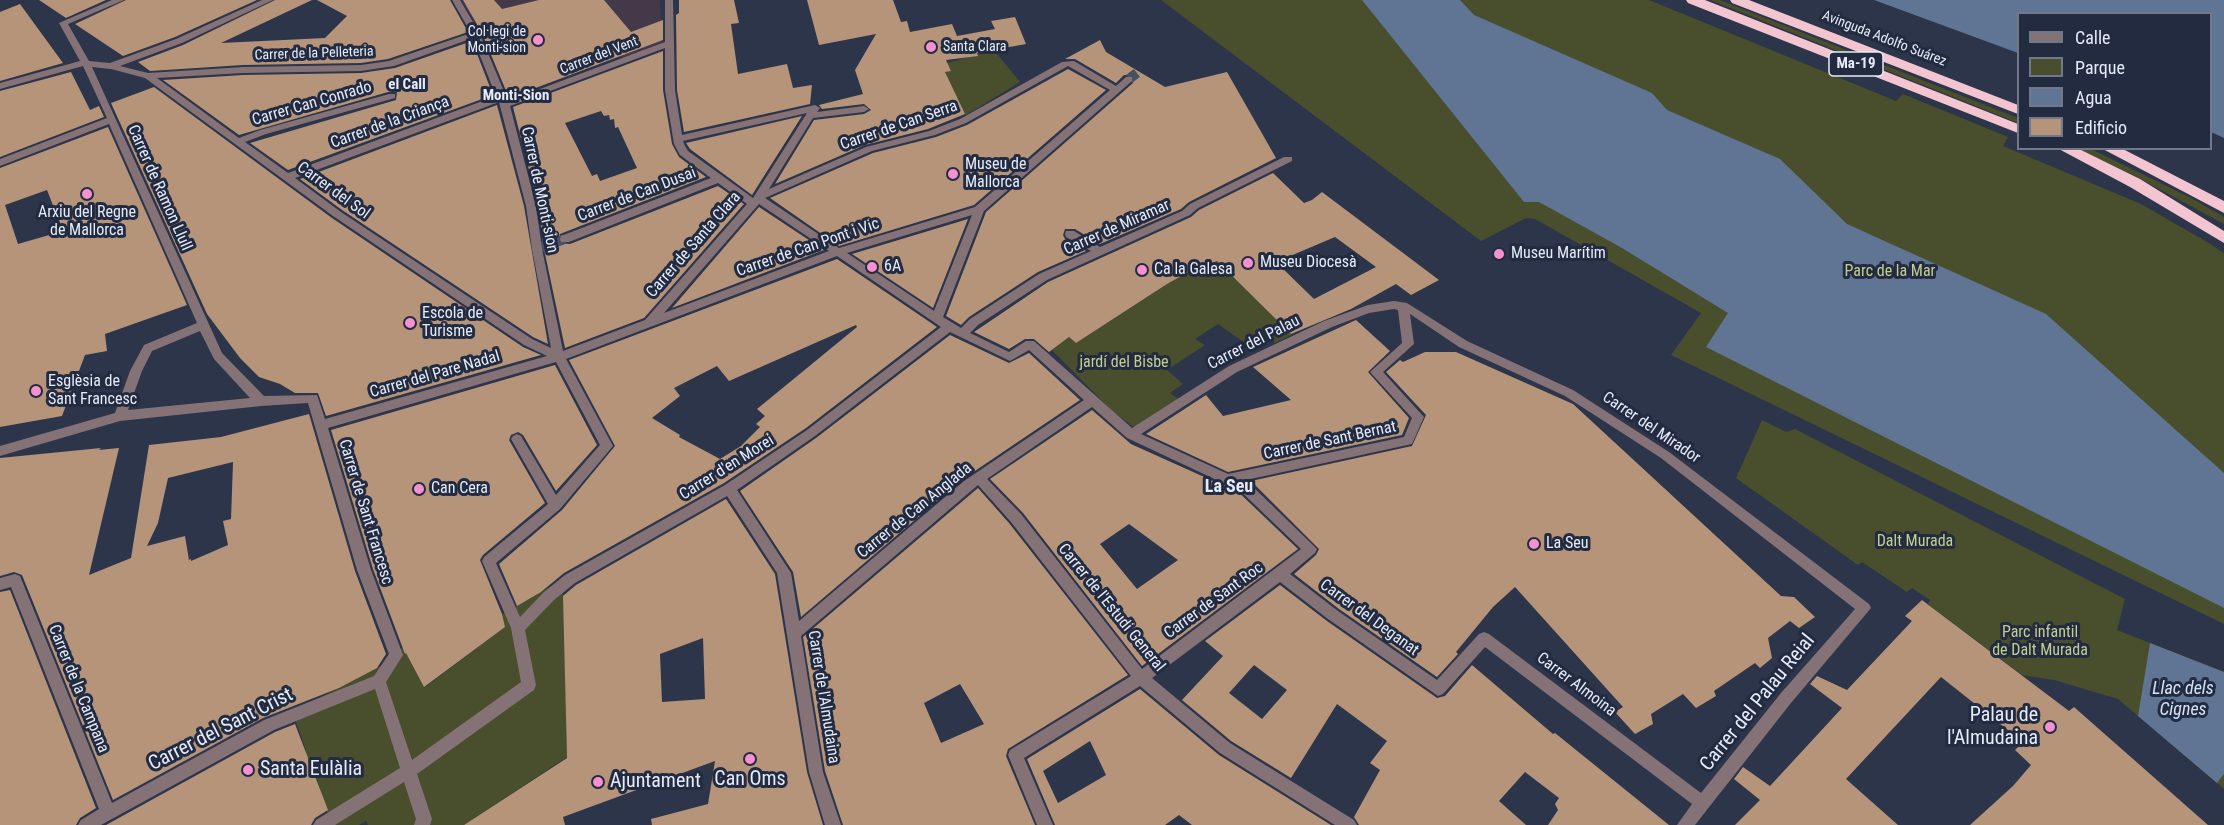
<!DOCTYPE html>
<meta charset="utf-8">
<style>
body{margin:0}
#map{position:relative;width:2224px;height:825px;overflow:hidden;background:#2c354a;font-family:"Roboto Condensed",sans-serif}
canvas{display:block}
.legend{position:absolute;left:2017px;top:12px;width:195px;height:138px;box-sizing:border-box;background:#222b40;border:2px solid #70788a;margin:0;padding:8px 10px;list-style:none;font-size:18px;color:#e5ebf9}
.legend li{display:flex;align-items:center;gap:12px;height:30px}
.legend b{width:30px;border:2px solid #70788a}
</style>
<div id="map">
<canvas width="2224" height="825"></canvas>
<ul class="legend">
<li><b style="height:8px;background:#857277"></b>Calle</li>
<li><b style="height:16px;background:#494f2c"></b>Parque</li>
<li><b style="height:16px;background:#5f7593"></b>Agua</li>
<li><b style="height:16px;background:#b5947a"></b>Edificio</li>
</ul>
</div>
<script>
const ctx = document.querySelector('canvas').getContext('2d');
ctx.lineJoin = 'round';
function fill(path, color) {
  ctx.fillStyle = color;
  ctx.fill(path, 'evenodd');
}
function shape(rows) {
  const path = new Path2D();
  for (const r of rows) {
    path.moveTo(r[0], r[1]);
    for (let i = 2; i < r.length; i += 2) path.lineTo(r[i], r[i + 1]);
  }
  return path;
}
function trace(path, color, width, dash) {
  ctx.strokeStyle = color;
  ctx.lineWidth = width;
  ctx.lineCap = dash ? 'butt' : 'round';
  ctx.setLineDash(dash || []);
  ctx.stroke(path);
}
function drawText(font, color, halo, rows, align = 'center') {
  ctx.font = font + ' "Roboto Condensed",sans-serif';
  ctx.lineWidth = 6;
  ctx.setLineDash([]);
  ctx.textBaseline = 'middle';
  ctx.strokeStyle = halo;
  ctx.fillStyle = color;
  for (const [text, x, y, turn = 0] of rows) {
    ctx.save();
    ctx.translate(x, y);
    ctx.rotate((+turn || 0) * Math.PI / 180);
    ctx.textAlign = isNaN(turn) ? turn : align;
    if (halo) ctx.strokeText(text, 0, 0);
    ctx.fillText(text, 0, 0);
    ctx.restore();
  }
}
fill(shape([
 [461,0,660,0,662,44,623,59,603,36,503,71]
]), '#433948');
fill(shape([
 [1161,0,1649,0,1896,101,1903,94,2008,137,2003,146,2141,204,2207,242,2224,253,2224,624,1671,355,1701,313,1535,219,1526,218,1481,241],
 [1710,0,1720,0,2018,118,2018,123],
 [994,50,1020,82,966,115,959,109,945,72,951,70,947,63],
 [2077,149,2091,149,2191,198,2224,217,2224,224,2133,175],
 [1217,261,1292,335,1275,343,1265,333,1245,343,1218,324,1195,339,1205,345,1167,370,1183,384,1170,393,1180,400,1142,426,1132,426,1111,410,1052,350,1069,337,1076,343,1167,284,1205,263,1208,265],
 [1762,420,1786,432,1795,429,2125,599,2117,630,2224,672,2224,789,2118,699,2054,680,2022,675,1928,604,1930,600,1912,588,1907,592,1862,562,1858,565,1736,478],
 [553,585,564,595,567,757,464,825,368,825,366,821,359,825,331,825,317,779,299,788,289,761,306,751,294,716,298,709,386,663,403,647,425,687,505,627,501,615]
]), '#494f2c');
fill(shape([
 [1362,0,1460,0,1474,15,1652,93,1667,110,1780,159,1847,224,2046,314,2224,473,2224,608,1706,347,1728,313,1622,248,1539,202,1524,202],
 [1874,0,2224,0,2224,138,2211,132,2210,14,2018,14,2018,53],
 [2150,643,2224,672,2224,774,2217,783,2138,716]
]), '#5f7593');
fill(shape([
 [39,0,106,0,66,18],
 [126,0,257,0,175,37,123,56,75,24],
 [275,0,312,0,221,43,325,38,347,16,317,0,450,0,468,32,388,59,361,63,243,65,150,71,138,62,183,45],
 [463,0,494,0,502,9,539,0,604,0,631,32,663,20,663,40,509,98,482,33],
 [679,0,734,0,739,23,731,24,738,74,787,64,793,88,812,85,810,104,684,132,677,90,676,15,679,13],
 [807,0,893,0,901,22,907,21,910,32,952,24,957,36,995,29,991,21,1015,17,1026,44,977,53,978,56,946,60,951,71,945,72,965,114,928,129,865,145,775,184,814,120,864,114,871,110,864,104,822,109,819,105,863,94,855,70,876,34,819,45],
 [20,4,63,63,0,81,0,12],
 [1100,40,1106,52,1165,87,1227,72,1276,158,1189,202,1181,209,1100,244,1075,229,1065,229,1063,235,1065,239,1086,251,1038,272,969,317,961,325,946,316,986,212,1133,83,1132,75,1124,75,1116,83,1075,59,1065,59],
 [472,41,493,95,288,170,250,143,396,100,397,92,388,92,239,135,163,80,243,75,361,73,395,68],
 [663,51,663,90,672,144,679,157,706,177,560,234,559,243,570,244,718,186,744,204,644,318,565,348,544,249,538,205,513,107],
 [601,111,604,116,609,115,610,120,614,119,615,128,618,127,637,168,600,181,597,174,592,176,565,123],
 [1068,69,1106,90,974,205,839,246,770,198,873,153,936,137,967,125],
 [71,72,90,110,99,106,104,117,0,157,0,91],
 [154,87,332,218,523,347,541,355,326,416,318,393,295,393,280,384,259,377,240,358,207,314,111,103],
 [497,105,524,206,548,344,533,337,342,210,300,179],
 [802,116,752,195,690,149,686,143],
 [108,127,187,305,105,334,107,351,85,355,62,416,0,427,0,168],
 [47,190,63,231,18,244,5,205],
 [1273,173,1304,203,1312,200,1322,192,1439,280,1411,295,1396,284,1351,309,1291,334,1217,261,1208,265,1205,263,1167,284,1076,343,1069,337,1049,352,1034,339,1025,339,1009,349,974,332,1048,282,1191,217,1199,210],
 [1335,237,1376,267,1314,299,1276,262],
 [759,207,824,250,672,308],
 [968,219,933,308,852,254],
 [837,259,937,327,806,428,724,483,564,573,541,592,517,606,499,564,562,510,615,446,569,360],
 [856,325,857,327,757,409,765,416,756,424,760,427,741,446,720,459,679,437,680,435,652,418,680,396,674,388,717,366,729,381],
 [1356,320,1390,351,1368,372,1409,418,1402,435,1228,472,1146,434,1206,395,1223,416,1291,400,1253,367],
 [950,335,1009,363,1029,353,1080,400,963,479,801,617,793,572,740,491,816,438],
 [1425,352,1456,352,1573,404,1781,596,1794,597,1815,617,1799,628,1790,621,1768,638,1772,658,1760,668,1755,663,1714,691,1716,696,1696,708,1683,694,1651,714,1653,724,1635,734,1615,712,1623,707,1515,587,1493,607,1456,652,1458,654,1437,677,1339,609,1294,574,1316,555,1319,549,1251,481,1412,446,1426,415,1386,372,1400,360,1403,362],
 [555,365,597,445,556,491,523,435,518,432,511,435,509,440,545,503,483,555,480,560,502,614,505,627,424,687,406,653,405,654,373,569,331,430],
 [1092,410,1131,444,1222,485,1231,485,1298,549,1142,666,1023,513,990,479],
 [1129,524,1178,560,1137,589,1100,544],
 [309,414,355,571,386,654,377,668,339,688,263,718,113,800,22,575,14,572,0,576,0,458,101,448,99,450,119,448,89,575,131,558,149,445,221,437],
 [233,462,231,519,223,521,228,545,191,561,191,559,189,560,185,536,147,546,158,523,168,478],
 [978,488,1009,523,1128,675,1008,749,1006,756,1035,825,843,825,825,771,803,637],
 [960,684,984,724,941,743,924,703],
 [726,499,775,574,807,772,823,825,652,825,651,819,708,804,715,761,563,817,565,825,464,825,567,758,563,596,576,585],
 [703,638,705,699,662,702,660,654],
 [1280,585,1327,621,1437,698,1445,696,1472,665,1553,734,1555,733,1669,825,1548,825,1558,810,1555,804,1559,798,1525,772,1499,801,1526,825,1359,825,1354,817,1380,770,1370,763,1387,741,1337,704,1291,778,1231,741,1182,700,1223,656,1205,641],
 [1254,665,1287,690,1262,719,1229,693],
 [10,590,96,808,80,818,76,825,0,825,0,592],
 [1922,600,2069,711,2074,707,2208,825,1970,825,2013,786,2031,765,2015,750,2023,742,1941,677,1846,779,1898,825,1735,825,1760,800,1734,779,1743,767,1770,786,1842,708,1810,684,1817,676,1847,690,1912,621,1905,616],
 [1140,689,1219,755,1331,825,1192,825,1179,815,1165,825,1055,825,1027,759],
 [1090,741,1106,775,1058,803,1043,771],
 [295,724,328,810,315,818,311,825,106,825,275,732]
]), '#b5947a');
trace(shape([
 [1129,79,1138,72],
 [541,247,565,239]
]), '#485064', 10, [10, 5]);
fill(shape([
 [112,0,124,0,68,24,89,61,110,63,176,39,262,0,273,0,182,43,120,66,148,73,243,67,361,65,389,61,471,33,452,0,460,0,480,34,508,101,665,42,665,0,673,0,675,90,682,135,815,105,820,108,817,112,864,106,869,109,864,112,813,118,769,189,866,147,929,131,960,119,1062,62,1074,61,1116,86,1126,77,1132,77,1132,81,984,211,943,317,961,328,970,319,1039,274,1091,251,1066,237,1065,234,1066,231,1074,231,1100,247,1182,211,1190,204,1284,157,1292,157,1292,161,1198,208,1190,215,1047,280,978,325,970,333,1009,352,1026,341,1034,341,1132,428,1229,366,1324,321,1368,305,1394,301,1407,303,1467,341,1573,390,1669,452,1869,604,1871,608,1791,703,1695,825,1677,825,1692,804,1485,647,1443,694,1438,696,1328,619,1280,582,1152,678,1230,743,1354,820,1357,825,1335,825,1220,753,1140,686,1024,758,1053,825,1037,825,1008,755,1010,750,1131,676,1011,522,978,485,801,636,823,772,841,825,825,825,809,772,777,573,727,496,575,583,554,600,525,630,536,685,534,690,417,774,432,819,430,825,414,825,416,819,404,782,335,825,313,825,316,820,400,768,375,689,274,730,101,825,78,825,81,820,99,809,11,587,0,590,0,578,15,574,20,576,112,803,264,720,374,676,389,654,357,570,308,403,261,406,120,421,0,456,0,446,115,413,130,371,144,345,197,323,109,124,0,166,0,159,107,118,83,66,0,89,0,83,80,61,59,23,112,0],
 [473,38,496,96,288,173,245,142,266,134,395,98,395,94,389,94,260,130,239,138,157,78,243,73,361,71,394,66,473,38],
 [665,48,665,90,674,144,680,155,711,178,561,236,560,239,561,242,569,242,718,183,747,204,645,320,563,351,542,249,536,206,510,106,665,48],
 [1068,66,1110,90,975,207,839,248,765,198,872,151,935,135,966,123,1068,66],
 [92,67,111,69,145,78,333,216,524,345,547,356,325,419,317,395,264,396,222,353,92,67],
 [499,102,526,206,532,249,551,348,532,339,341,212,295,178,499,102],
 [807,113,753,198,688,151,684,144,683,141,807,113],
 [759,204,829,251,664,313,759,204],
 [972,215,934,311,847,253,972,215],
 [837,256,941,327,807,430,725,485,565,575,544,592,520,617,496,563,560,509,613,446,566,359,837,256],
 [1394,309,1398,310,1402,343,1370,372,1412,418,1404,437,1228,474,1141,434,1237,372,1332,327,1369,313,1394,309],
 [1410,314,1459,347,1565,396,1661,458,1855,609,1781,693,1701,793,1489,634,1484,632,1479,634,1437,680,1338,611,1290,574,1315,553,1317,549,1246,480,1412,444,1424,417,1383,372,1414,344,1410,314],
 [200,331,214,359,250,398,128,410,142,371,152,351,200,331],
 [950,332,1010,361,1029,350,1084,400,964,481,799,621,791,573,737,490,815,436,950,332],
 [556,362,600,445,556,495,521,436,517,434,513,436,511,439,548,504,484,557,482,561,511,628,521,682,412,760,386,682,403,655,371,570,328,428,556,362],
 [1092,407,1127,438,1223,483,1232,483,1301,549,1142,669,1021,514,987,479,1092,407]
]), '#857277');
fill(shape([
 [1686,0,1705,0,2018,124,2018,133,1688,3,1686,0],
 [1730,0,1749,0,2018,105,2018,114,1732,3,1730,0],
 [2057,148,2077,148,2140,179,2224,231,2224,243,2130,187,2057,148],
 [2101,148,2121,148,2224,201,2224,213,2101,148]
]), '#f3c5d1');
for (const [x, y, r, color] of [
 [538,40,6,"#f690cf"],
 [931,47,6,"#f690cf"],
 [953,174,6,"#f690cf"],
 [87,194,6,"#f690cf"],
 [1499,254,6,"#f690cf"],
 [1248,263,6,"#f690cf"],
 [872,267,6,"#f690cf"],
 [1142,270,6,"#f690cf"],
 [410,323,6,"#f690cf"],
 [36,391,6,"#f690cf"],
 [419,489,6,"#f690cf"],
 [1534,544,6,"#f690cf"],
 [2050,727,6,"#f690cf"],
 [750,759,6,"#f690cf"],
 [248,770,6,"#f690cf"],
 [598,782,6,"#f690cf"]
]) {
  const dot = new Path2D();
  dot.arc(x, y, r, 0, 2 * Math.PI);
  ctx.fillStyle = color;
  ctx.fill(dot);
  trace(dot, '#222b40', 2);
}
drawText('14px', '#e5ebf9', '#222b40', [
 ["Col·legi de",526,32],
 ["Monti-sion",526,48],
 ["Santa Clara",943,47,"left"]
], 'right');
drawText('14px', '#e5ebf9', '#222b40', [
 ["Avinguda Adolfo Suárez",1884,39,21],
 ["Carrer de la Pelleteria",314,54,-2],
 ["Carrer del Vent",599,56,-21]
]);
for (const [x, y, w] of [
 [1856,64,54]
]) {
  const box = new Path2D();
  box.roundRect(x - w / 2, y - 12, w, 24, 4.5);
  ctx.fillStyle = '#222b40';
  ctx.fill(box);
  trace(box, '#e5ebf9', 1.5);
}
drawText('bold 15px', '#e5ebf9', null, [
 ["Ma-19",1856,64]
]);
drawText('bold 15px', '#e5ebf9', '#222b40', [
 ["el Call",407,85],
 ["Monti-Sion",516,96]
]);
drawText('16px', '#e5ebf9', '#222b40', [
 ["Carrer Can Conrado",312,104,-16],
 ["Carrer de la Criança",390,123,-20],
 ["Carrer de Can Serra",899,126,-19],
 ["Carrer de Ramon Llull",159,188,66],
 ["Carrer de Monti-sion",539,190,78],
 ["Carrer del Sol",333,191,36],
 ["Carrer de Can Dusai",637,195,-21],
 ["Carrer de Miramar",1117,228,-24],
 ["Carrer de Santa Clara",694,245,-49],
 ["Carrer de Can Pont i Vic",808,248,-19],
 ["Carrer del Palau",1254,343,-27],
 ["Carrer del Pare Nadal",435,375,-16],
 ["Carrer del Mirador",1651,428,34],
 ["Carrer de Sant Bernat",1330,441,-12],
 ["Carrer d'en Morei",727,468,-32],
 ["Carrer de Can Anglada",915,511,-39],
 ["Carrer de Sant Francesc",365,512,73],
 ["Carrer de Sant Roc",1214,601,-36],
 ["Carrer de l'Estudi General",1111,608,51],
 ["Carrer del Deganat",1369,618,36],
 ["Carrer Almoina",1576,685,37],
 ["Carrer de la Campana",78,689,68],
 ["Carrer de l'Almudaina",823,697,81]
]);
drawText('16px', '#e5ebf9', '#222b40', [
 ["Museu de",965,165],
 ["Mallorca",965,183],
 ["Arxiu del Regne",87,213,"center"],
 ["de Mallorca",87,231,"center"],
 ["Museu Marítim",1511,254],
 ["Museu Diocesà",1260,263],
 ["6A",884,267],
 ["Ca la Galesa",1154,270],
 ["Escola de",422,314],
 ["Turisme",422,332],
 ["Esglèsia de",48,382],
 ["Sant Francesc",48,400],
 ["Can Cera",431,489],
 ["La Seu",1546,544]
], 'left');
drawText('16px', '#c3cf8f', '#222b40', [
 ["Parc de la Mar",1890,272],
 ["jardí del Bisbe",1124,363],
 ["Dalt Murada",1915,542],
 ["Parc infantil",2040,633],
 ["de Dalt Murada",2040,651]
]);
drawText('bold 18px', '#e5ebf9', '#222b40', [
 ["La Seu",1229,487]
]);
drawText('italic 18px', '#d4e3f9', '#222b40', [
 ["Llac dels",2183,689],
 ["Cignes",2183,710]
]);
drawText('20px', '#e5ebf9', '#222b40', [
 ["Carrer del Palau Reial",1758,703,-51],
 ["Carrer del Sant Crist",221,730,-27]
]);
drawText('20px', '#e5ebf9', '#222b40', [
 ["Palau de",2038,716,"right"],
 ["l'Almudaina",2038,739,"right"],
 ["Santa Eulàlia",260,770],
 ["Can Oms",750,780,"center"],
 ["Ajuntament",610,782]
], 'left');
</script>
